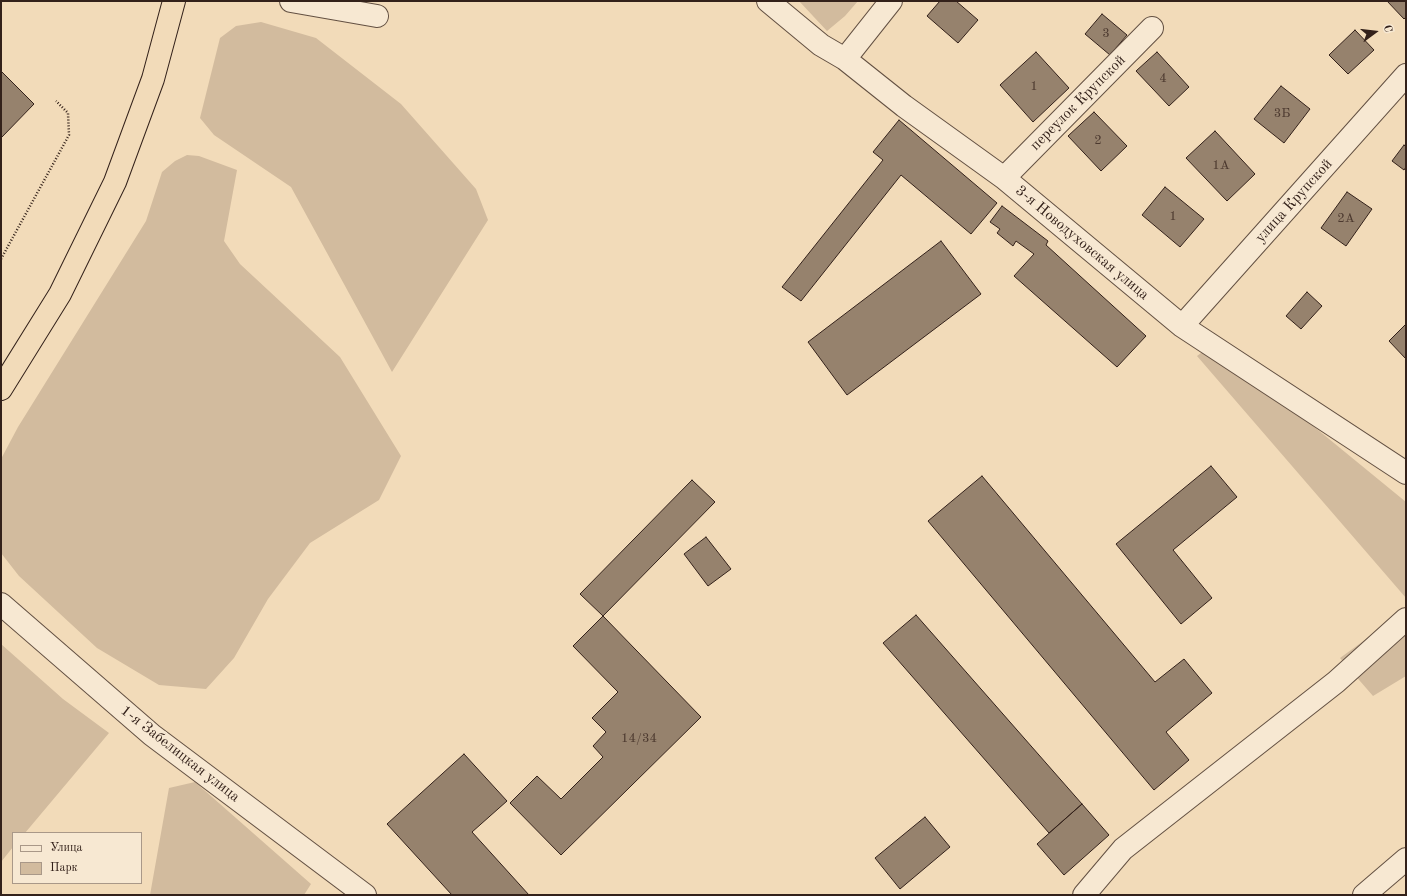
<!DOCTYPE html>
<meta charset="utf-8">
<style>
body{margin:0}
#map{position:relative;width:1407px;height:896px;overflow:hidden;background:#f2dbb9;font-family:"Old Standard TT",serif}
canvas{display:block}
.frame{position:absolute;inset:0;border:2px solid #33211a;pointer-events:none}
.legend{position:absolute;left:12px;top:832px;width:130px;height:52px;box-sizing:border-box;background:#f7e8d2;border:1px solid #a99888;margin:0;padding:5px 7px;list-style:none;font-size:12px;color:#33211a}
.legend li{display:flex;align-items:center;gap:8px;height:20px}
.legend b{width:20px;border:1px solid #a99888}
.north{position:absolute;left:1355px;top:12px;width:40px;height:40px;-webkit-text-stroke:3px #f7e8d2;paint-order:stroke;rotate:75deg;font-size:11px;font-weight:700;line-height:16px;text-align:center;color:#33211a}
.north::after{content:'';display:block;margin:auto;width:14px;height:18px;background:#33211a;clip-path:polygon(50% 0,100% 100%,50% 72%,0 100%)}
</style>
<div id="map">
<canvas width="1407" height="896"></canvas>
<div class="frame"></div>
<ul class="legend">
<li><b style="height:5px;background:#f7e8d2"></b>Улица</li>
<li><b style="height:11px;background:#d2bb9e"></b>Парк</li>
</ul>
<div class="north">С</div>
</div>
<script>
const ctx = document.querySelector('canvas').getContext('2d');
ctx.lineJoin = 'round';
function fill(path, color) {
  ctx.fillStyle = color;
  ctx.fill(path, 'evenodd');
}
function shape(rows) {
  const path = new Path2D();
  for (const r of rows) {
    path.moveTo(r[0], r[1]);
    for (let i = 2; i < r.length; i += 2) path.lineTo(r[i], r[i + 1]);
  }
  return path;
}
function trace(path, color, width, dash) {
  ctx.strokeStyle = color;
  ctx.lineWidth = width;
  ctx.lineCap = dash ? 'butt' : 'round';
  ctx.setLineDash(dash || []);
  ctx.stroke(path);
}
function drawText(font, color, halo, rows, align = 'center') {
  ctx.font = font + ' "Old Standard TT",serif';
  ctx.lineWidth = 4;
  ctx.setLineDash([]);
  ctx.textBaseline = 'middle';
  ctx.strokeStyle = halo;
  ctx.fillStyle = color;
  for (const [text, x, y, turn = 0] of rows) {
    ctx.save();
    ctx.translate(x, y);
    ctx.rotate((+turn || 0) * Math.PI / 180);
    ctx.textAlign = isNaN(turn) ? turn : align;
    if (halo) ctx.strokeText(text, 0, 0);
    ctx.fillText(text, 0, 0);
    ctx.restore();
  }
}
fill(shape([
 [799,1,858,1,845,16,827,31],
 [261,22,316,38,401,104,476,189,488,220,392,372,291,187,214,135,200,118,220,38,236,26],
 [187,155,199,156,237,170,224,241,240,264,340,357,401,456,379,500,310,543,268,599,234,658,206,689,159,685,97,648,19,576,1,553,1,459,18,427,146,221,162,172,175,161],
 [1213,344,1406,502,1406,598,1197,356],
 [1406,610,1406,676,1373,696,1340,658],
 [1,644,63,699,109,733,25,833,13,833,13,847,1,862],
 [195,782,311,884,304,895,150,895,169,788]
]), '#d2bb9e');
const building = shape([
 [940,1,956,1,978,20,958,43,927,16,940,1],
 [1387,1,1406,1,1406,17,1404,19,1387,1],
 [1102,14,1127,35,1110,55,1085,34,1102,14],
 [1355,30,1374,50,1348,74,1329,55,1355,30],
 [1036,52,1069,88,1033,122,1000,85,1036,52],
 [1157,52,1189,87,1169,106,1136,71,1157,52],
 [1,71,34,104,1,138,1,71],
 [1281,86,1310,109,1284,143,1254,119,1281,86],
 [1094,112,1127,146,1101,171,1068,136,1094,112],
 [899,120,997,203,971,234,901,175,801,301,782,287,883,160,873,152,899,120],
 [1215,131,1255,174,1227,201,1186,158,1215,131],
 [1404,145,1406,147,1406,167,1404,170,1392,161,1404,145],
 [1165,187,1204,219,1180,247,1142,215,1165,187],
 [1347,192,1372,209,1346,246,1321,228,1347,192],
 [1002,206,1048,241,1046,245,1146,336,1117,367,1014,276,1034,254,1016,241,1013,246,997,233,1000,229,990,222,1002,206],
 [941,241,981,294,847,395,808,342,941,241],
 [1307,292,1322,306,1301,329,1286,316,1307,292],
 [1406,324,1406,359,1389,341,1406,324],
 [1211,466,1237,497,1173,550,1212,598,1181,624,1116,544,1211,466],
 [982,476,1155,682,1184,659,1212,693,1166,732,1189,760,1154,790,928,521,982,476],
 [692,480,715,502,603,616,580,594,692,480],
 [706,537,731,569,708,586,684,554,706,537],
 [916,615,1082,804,1049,833,883,643,916,615],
 [603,616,701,717,561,855,510,803,537,776,561,799,603,757,593,746,606,732,592,718,618,692,573,646,603,616],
 [464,754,507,801,472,832,529,895,452,895,387,824,464,754],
 [1082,804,1109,835,1064,875,1037,844,1082,804],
 [925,817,950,847,900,889,875,858,925,817]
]);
fill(building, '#96826d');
trace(building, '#33211a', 1);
const minor = shape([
 [291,1,377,16],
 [768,1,821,45,845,59,904,106,1004,178,1182,326,1406,473],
 [845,59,891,1],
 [1004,178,1152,28],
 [1182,326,1406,75],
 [1,604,152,735,365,895],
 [1084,895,1123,849,1336,682,1406,619],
 [1364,895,1406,859]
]);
const highway = shape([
 [1,389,60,294,115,182,153,79,174,1]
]);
trace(minor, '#635042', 24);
trace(highway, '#33211a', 24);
trace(shape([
 [1,259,69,135,68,113,56,101]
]), '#33211a', 2.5, [1, 2]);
trace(minor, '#f7e8d2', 22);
trace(highway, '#f2dbb9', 22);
drawText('13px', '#4c392f', null, [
 ["3",1106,34],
 ["4",1163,79],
 ["1",1034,87],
 ["3Б",1282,114],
 ["2",1098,141],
 ["1А",1221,166],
 ["1",1173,217],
 ["2А",1346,219],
 ["14/34",639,739]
]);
drawText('15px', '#33211a', '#f7e8d2', [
 ["переулок Крупской",1078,103,-45],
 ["улица Крупской",1294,201,-48],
 ["3-я Новодуховская улица",1082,243,40],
 ["1-я Забелицкая улица",180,754,38]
]);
</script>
